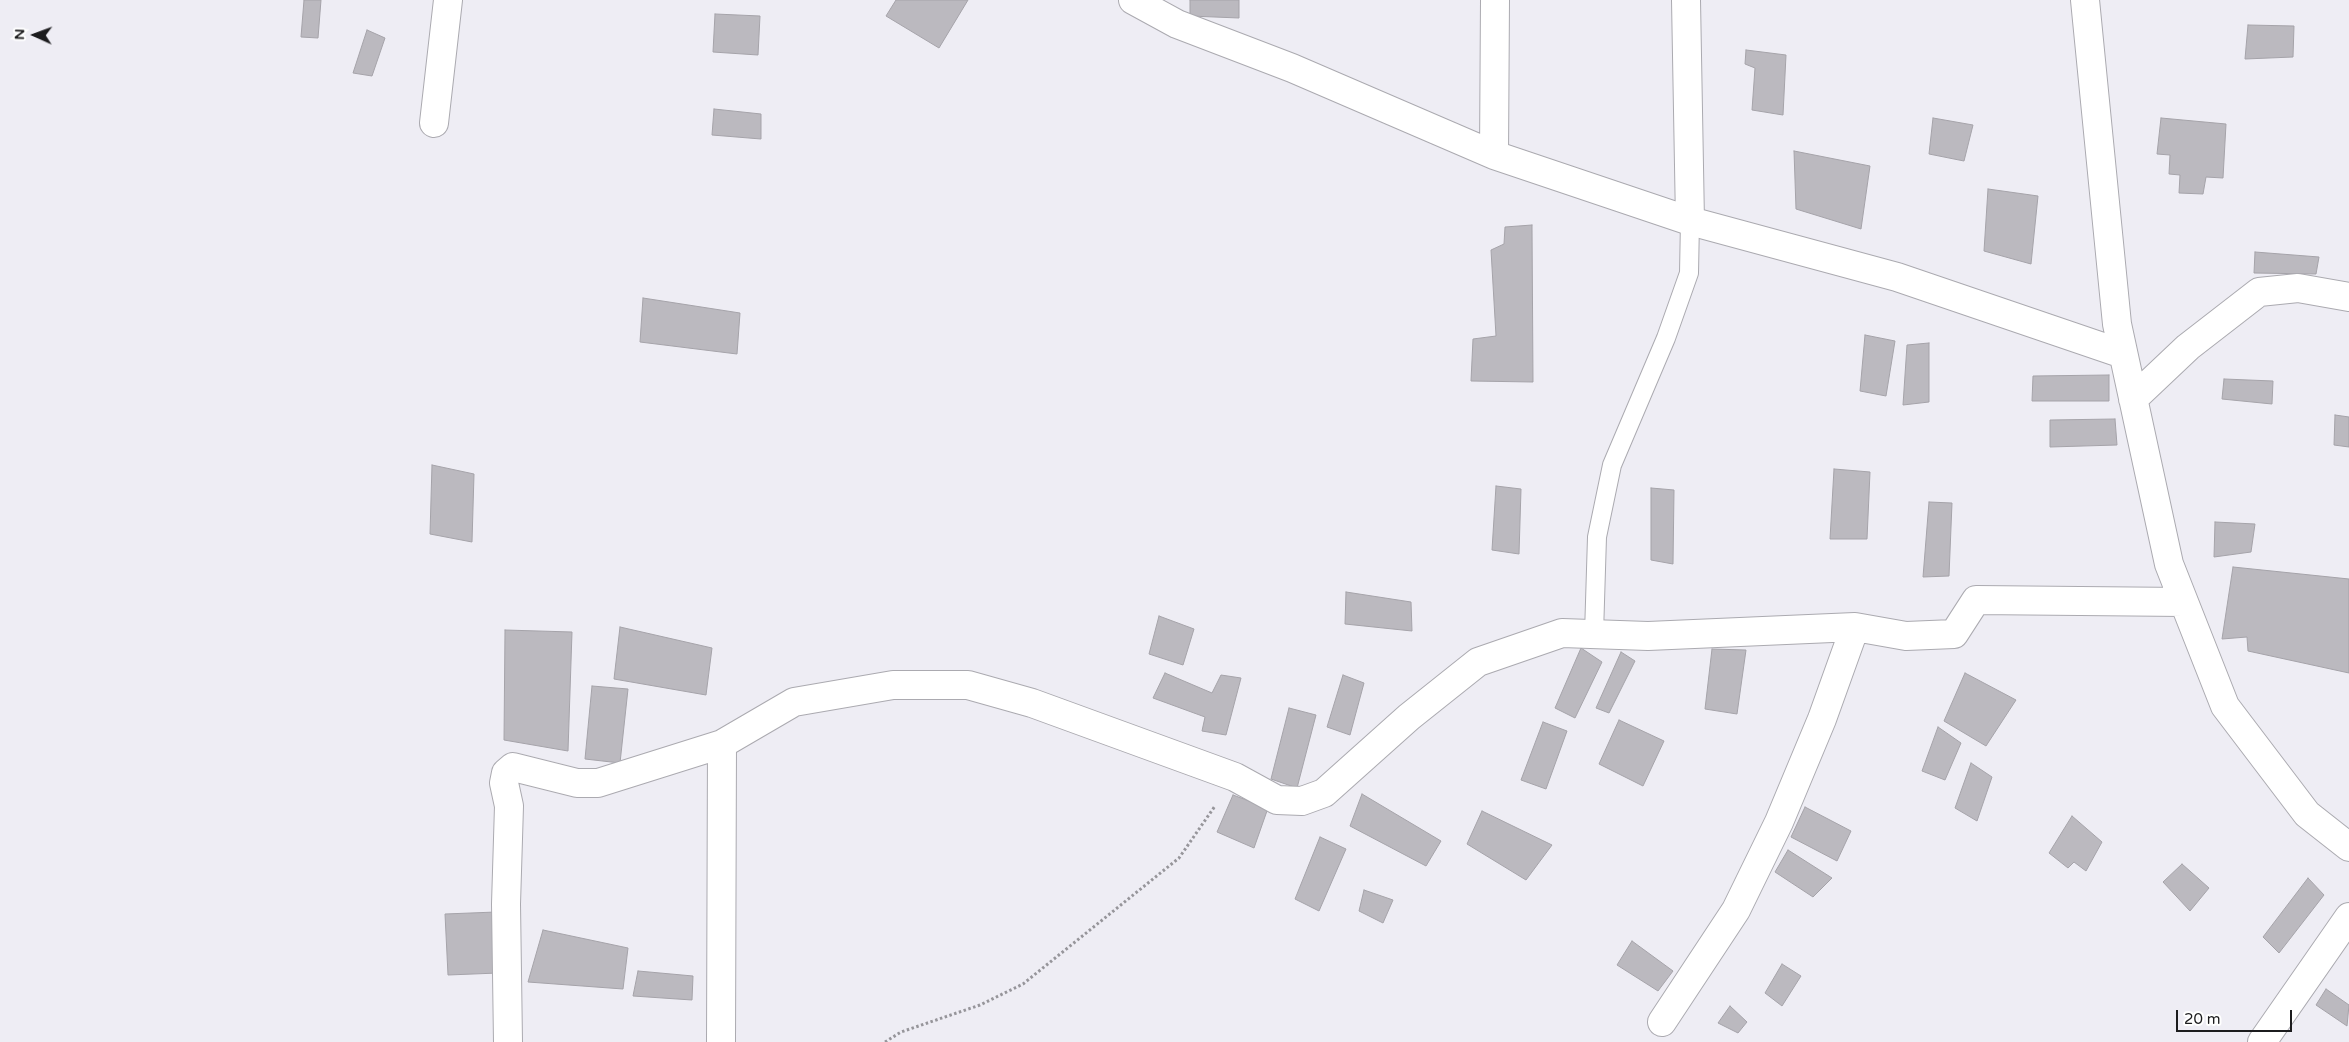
<!DOCTYPE html>
<style>
body{margin:0}
#map{position:relative;width:2349px;height:1042px;overflow:hidden;background:#eeedf4;font-family:"Varela Round",sans-serif}
canvas{display:block}
.north{position:absolute;left:10px;top:10px;width:50px;height:50px;-webkit-text-stroke:4px #fff;paint-order:stroke;rotate:272deg;font-size:14px;font-weight:700;line-height:20px;text-align:center;color:#1c1c1e}
.north::after{content:'';display:block;margin:auto;width:18px;height:22px;background:#1c1c1e;clip-path:polygon(50% 0,100% 100%,50% 72%,0 100%)}
.scale{position:absolute;left:2176px;top:1010px;width:116px;height:22px;box-sizing:border-box;border:2px solid #1c1c1e;border-top:0;padding-left:6px;font-size:15px;line-height:18px;white-space:nowrap;color:#1c1c1e;-webkit-text-stroke:4px #fff;paint-order:stroke}
</style>
<div id="map">
<canvas width="2349" height="1042"></canvas>
<div class="north">N</div>
<div class="scale">20 m</div>
</div>
<script>
const ctx = document.querySelector('canvas').getContext('2d');
ctx.lineJoin = 'round';
function fill(path, color) {
  ctx.fillStyle = color;
  ctx.fill(path, 'evenodd');
}
function shape(rows) {
  const path = new Path2D();
  for (const r of rows) {
    path.moveTo(r[0], r[1]);
    for (let i = 2; i < r.length; i += 2) path.lineTo(r[i], r[i + 1]);
  }
  return path;
}
function trace(path, color, width, dash) {
  ctx.strokeStyle = color;
  ctx.lineWidth = width;
  ctx.lineCap = dash ? 'butt' : 'round';
  ctx.setLineDash(dash || []);
  ctx.stroke(path);
}
const building = shape([
 [304,0,321,0,318,38,301,37,304,0],
 [896,0,968,0,939,48,886,16,896,0],
 [1190,0,1239,0,1239,18,1190,16,1190,0],
 [715,14,760,16,758,55,713,52,715,14],
 [2248,25,2294,26,2293,57,2245,59,2248,25],
 [367,30,385,38,372,76,353,73,367,30],
 [1746,50,1786,55,1783,115,1752,110,1755,68,1745,64,1746,50],
 [714,109,761,114,761,139,712,135,714,109],
 [1933,118,1973,125,1964,161,1929,154,1933,118],
 [2161,118,2226,124,2223,178,2206,177,2203,194,2179,193,2180,175,2169,174,2170,155,2157,154,2161,118],
 [1794,151,1870,166,1861,229,1796,209,1794,151],
 [1988,189,2038,196,2031,264,1984,251,1988,189],
 [1532,225,1533,382,1471,381,1473,339,1496,336,1491,250,1504,244,1505,227,1532,225],
 [2255,252,2319,257,2316,274,2254,273,2255,252],
 [643,298,740,313,737,354,640,342,643,298],
 [1865,335,1895,341,1886,396,1860,391,1865,335],
 [1929,343,1929,402,1903,405,1907,345,1929,343],
 [2109,375,2109,401,2032,401,2033,376,2109,375],
 [2224,379,2273,381,2272,404,2222,399,2224,379],
 [2335,415,2349,417,2349,447,2334,445,2335,415],
 [2115,419,2117,445,2050,447,2050,420,2115,419],
 [432,465,474,474,472,542,430,534,432,465],
 [1834,469,1870,472,1867,539,1830,539,1834,469],
 [1496,486,1521,489,1519,554,1492,550,1496,486],
 [1651,488,1674,490,1673,564,1651,560,1651,488],
 [1929,502,1952,503,1949,576,1923,577,1929,502],
 [2215,522,2255,524,2251,552,2214,557,2215,522],
 [2233,567,2349,579,2349,673,2248,651,2247,637,2222,639,2233,567],
 [1346,592,1411,602,1412,631,1345,624,1346,592],
 [1159,616,1194,629,1183,665,1149,654,1159,616],
 [620,627,712,648,706,695,614,679,620,627],
 [505,630,572,632,568,751,504,740,505,630],
 [1581,648,1602,662,1575,718,1555,708,1581,648],
 [1712,649,1746,650,1737,714,1705,709,1712,649],
 [1621,652,1635,661,1609,713,1596,708,1621,652],
 [1165,673,1212,693,1221,675,1241,678,1226,735,1202,731,1205,717,1153,698,1165,673],
 [1965,673,2016,700,1986,746,1944,721,1965,673],
 [1343,675,1364,683,1350,735,1327,727,1343,675],
 [592,686,628,689,620,763,585,759,592,686],
 [1289,708,1316,715,1297,788,1271,779,1289,708],
 [1619,720,1664,741,1643,786,1599,764,1619,720],
 [1543,722,1567,731,1546,789,1521,780,1543,722],
 [1938,727,1961,743,1945,780,1922,771,1938,727],
 [1971,763,1992,777,1977,821,1955,808,1971,763],
 [1362,794,1441,841,1426,866,1350,826,1362,794],
 [1233,795,1268,808,1254,848,1217,832,1233,795],
 [1805,807,1851,831,1837,861,1791,837,1805,807],
 [1482,811,1552,845,1526,880,1467,844,1482,811],
 [2072,816,2102,842,2086,871,2074,862,2068,868,2049,853,2072,816],
 [1320,837,1346,849,1319,911,1295,899,1320,837],
 [1788,850,1832,878,1813,897,1775,872,1788,850],
 [2182,864,2209,888,2190,911,2163,882,2182,864],
 [2308,878,2324,895,2279,953,2263,937,2308,878],
 [1364,890,1393,900,1383,923,1359,911,1364,890],
 [496,912,498,973,448,975,445,914,496,912],
 [543,930,628,948,623,989,528,982,543,930],
 [1632,941,1673,971,1658,991,1617,965,1632,941],
 [1782,964,1801,976,1782,1006,1765,993,1782,964],
 [638,971,693,976,692,1000,633,996,638,971],
 [2326,989,2349,1005,2347,1026,2316,1005,2326,989],
 [1730,1006,1747,1022,1738,1033,1718,1023,1730,1006]
]);
fill(building, '#bbb9bf');
trace(building, '#a5a3a9', 1);
const service = shape([
 [1594,634,1597,537,1612,465,1666,338,1689,273,1690,221]
]);
const minor = shape([
 [1133,0,1177,24,1292,68,1494,155,1690,221,1897,277,2123,354],
 [1686,0,1690,221],
 [2085,0,2117,324,2169,564,2225,706,2307,814,2349,847],
 [434,123,448,0],
 [1494,155,1495,0],
 [2133,399,2188,347,2259,292,2298,288,2349,297],
 [1662,1022,1736,910,1779,822,1822,719,1855,627],
 [508,1042,506,904,509,806,504,783,506,773,513,767,577,783,598,783,722,744],
 [721,1042,722,744,794,702,893,685,968,685,1032,703,1235,777,1277,800,1302,801,1324,793,1409,717,1478,662,1562,633,1648,636,1855,627,1906,636,1954,634,1976,600,2184,602],
 [2262,1042,2349,917]
]);
trace(service, '#abaab0', 20);
trace(minor, '#abaab0', 30);
trace(shape([
 [885,1042,901,1032,980,1005,1023,984,1179,858,1215,806]
]), '#96959a', 3, [2.5, 2.5]);
trace(service, '#fff', 18);
trace(minor, '#fff', 28);
</script>
